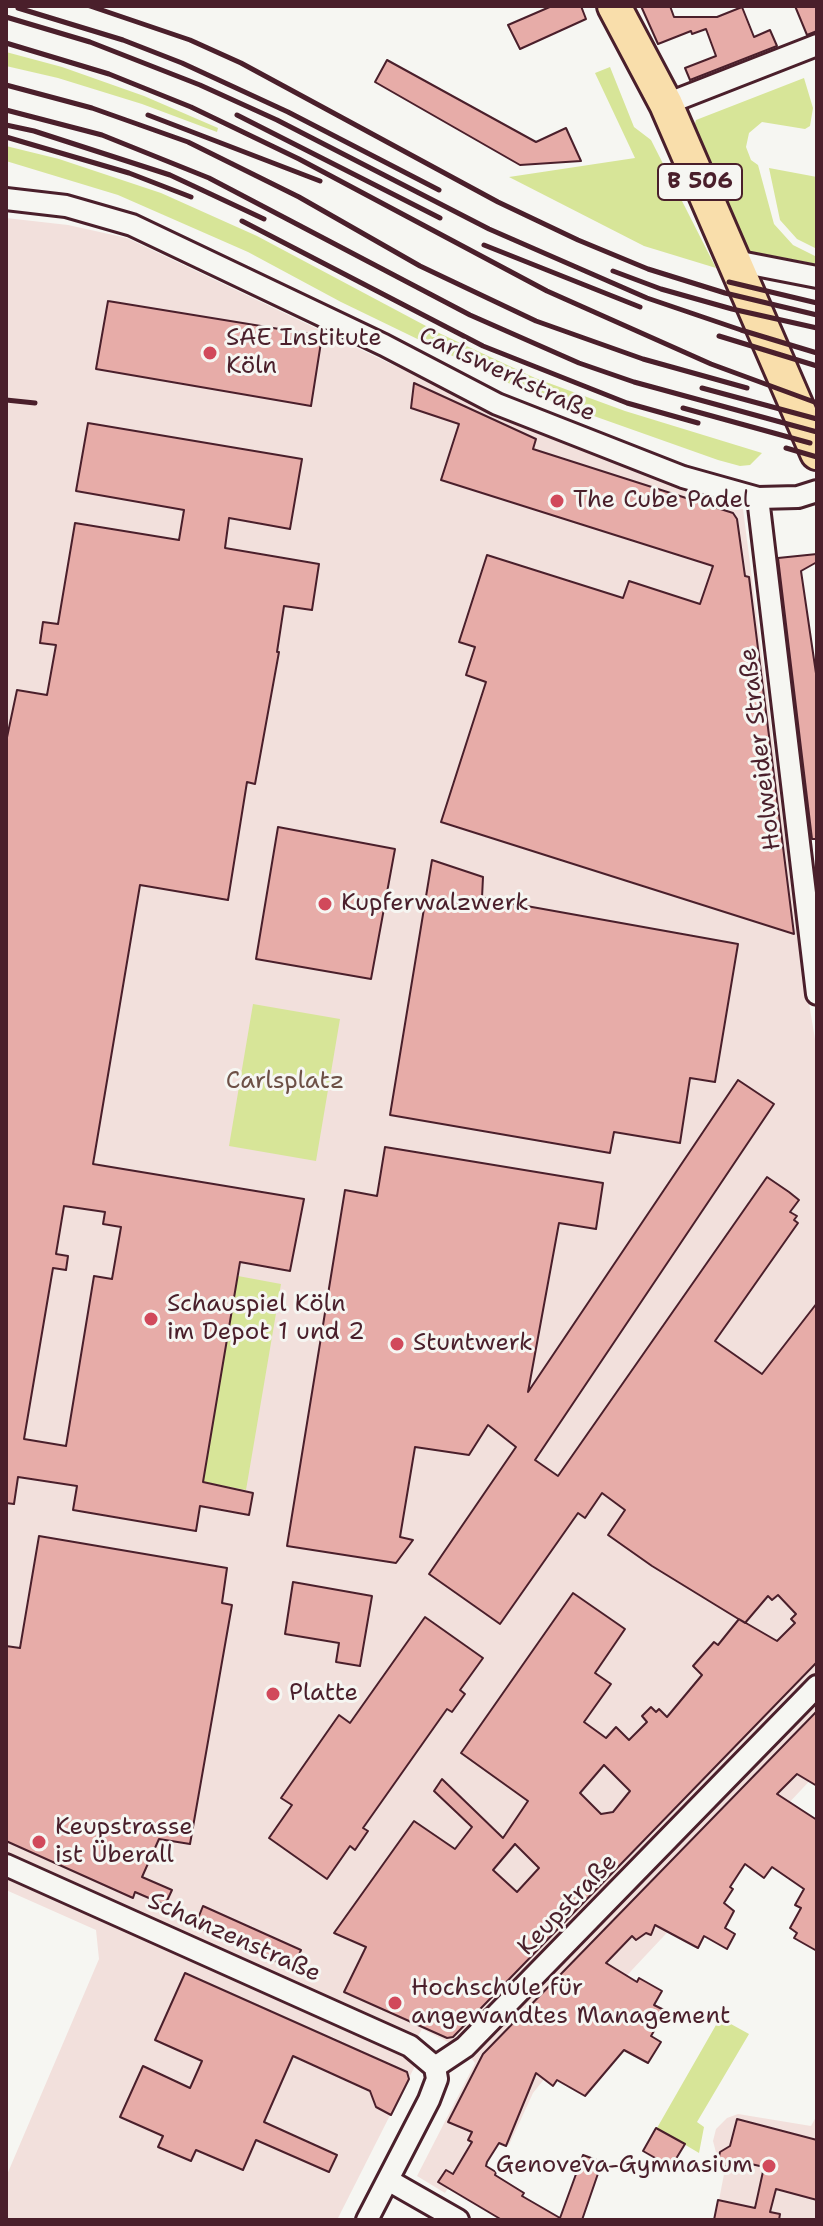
<!DOCTYPE html>
<meta charset="utf-8">
<style>
body{margin:0}
#map{position:relative;width:823px;height:2226px;overflow:hidden;background:#f6f6f2;font-family:"Shantell Sans",sans-serif}
canvas{display:block}
.frame{position:absolute;inset:0;border:8px solid #4a1f2b;pointer-events:none}
</style>
<div id="map">
<canvas width="823" height="2226"></canvas>
<div class="frame"></div>
</div>
<script>
const ctx = document.querySelector('canvas').getContext('2d');
ctx.lineJoin = 'round';
function fill(path, color) {
  ctx.fillStyle = color;
  ctx.fill(path, 'evenodd');
}
function shape(rows) {
  const path = new Path2D();
  for (const r of rows) {
    path.moveTo(r[0], r[1]);
    for (let i = 2; i < r.length; i += 2) path.lineTo(r[i], r[i + 1]);
  }
  return path;
}
function trace(path, color, width, dash) {
  ctx.strokeStyle = color;
  ctx.lineWidth = width;
  ctx.lineCap = dash ? 'butt' : 'round';
  ctx.setLineDash(dash || []);
  ctx.stroke(path);
}
function drawText(font, color, halo, rows, align = 'center') {
  ctx.font = font + ' "Shantell Sans",sans-serif';
  ctx.lineWidth = 6;
  ctx.setLineDash([]);
  ctx.textBaseline = 'middle';
  ctx.strokeStyle = halo;
  ctx.fillStyle = color;
  for (const [text, x, y, turn = 0] of rows) {
    ctx.save();
    ctx.translate(x, y);
    ctx.rotate((+turn || 0) * Math.PI / 180);
    ctx.textAlign = isNaN(turn) ? turn : align;
    if (halo) ctx.strokeText(text, 0, 0);
    ctx.fillText(text, 0, 0);
    ctx.restore();
  }
}
fill(shape([
 [6,218,68,225,127,238,477,405,689,492,743,509,799,944,817,1051,817,1773,631,1971,533,2093,509,2145,475,2130,456,2175,445,2193,417,2176,475,2063,466,2051,422,2029,408,2054,418,2060,337,2220,6,2220,6,2177,99,1959,96,1930,6,1890],
 [738,2114,811,2126,817,2115,817,2220,752,2220,719,2200,725,2169,719,2164,713,2141,716,2129,727,2118]
]), '#f2e0dc');
fill(shape([
 [6,52,62,67,144,96,218,128,217,132,142,104,58,78,6,66],
 [610,67,634,127,651,140,716,268,644,246,509,177,635,158,595,73],
 [804,78,813,108,810,126,805,129,762,122,749,133,746,147,751,160,758,165,774,224,793,245,817,257,817,264,749,251,694,127,696,120],
 [6,146,59,159,161,193,257,236,441,334,535,378,625,411,762,453,750,465,740,466,718,460,529,393,341,302,248,252,118,195,6,161],
 [769,168,817,177,817,249,797,239,780,220],
 [253,1004,340,1019,316,1161,229,1146],
 [238,1276,281,1284,246,1490,203,1482],
 [720,2018,749,2034,697,2122,704,2127,699,2153,657,2128]
]), '#d7e598');
const building = shape([
 [552,6,581,6,586,19,520,49,508,25,552,6],
 [641,6,670,6,674,17,717,17,742,7,754,37,770,30,777,46,690,80,685,68,716,56,706,29,692,34,691,31,658,44,641,6],
 [795,6,817,6,817,31,807,35,795,6],
 [387,60,536,142,566,128,581,161,520,165,375,82,387,60],
 [108,301,322,336,311,406,96,369,108,301],
 [414,383,536,439,533,449,733,513,737,519,745,576,749,577,794,934,441,822,486,682,466,675,475,647,459,642,487,555,623,598,629,581,700,604,713,566,441,480,459,424,411,408,414,383],
 [88,423,302,459,290,529,229,518,225,548,319,564,312,610,284,606,277,652,279,652,255,784,247,782,228,900,140,885,93,1164,304,1199,290,1271,240,1262,203,1482,253,1493,249,1515,200,1506,196,1531,73,1510,77,1486,18,1477,14,1504,6,1503,6,742,17,690,47,695,56,645,40,643,43,622,58,624,75,523,179,540,184,510,76,491,88,423],
 [64,1206,105,1212,103,1224,121,1227,112,1279,94,1276,66,1446,24,1439,53,1268,66,1270,68,1256,56,1254,64,1206],
 [817,554,817,562,801,571,817,680,817,839,812,839,778,558,817,554],
 [278,827,395,849,371,979,256,959,278,827],
 [432,860,483,877,482,898,738,944,715,1082,690,1078,680,1143,614,1132,610,1153,390,1115,432,860],
 [738,1080,774,1104,535,1460,558,1476,767,1177,789,1192,799,1200,790,1212,797,1216,794,1220,798,1223,715,1341,762,1374,817,1303,817,1662,453,2037,447,2038,344,1992,366,1947,334,1933,414,1821,455,1849,472,1827,434,1791,442,1779,503,1838,528,1801,461,1753,573,1593,625,1629,595,1673,611,1684,584,1722,606,1738,616,1727,629,1740,647,1722,642,1716,651,1707,656,1712,659,1709,667,1717,702,1675,693,1666,714,1642,718,1645,739,1619,777,1641,795,1623,791,1619,796,1614,778,1595,772,1600,768,1596,745,1623,652,1566,608,1535,625,1510,602,1493,585,1518,578,1513,500,1624,429,1574,516,1447,488,1425,469,1455,415,1447,400,1537,413,1540,396,1563,287,1546,345,1190,377,1196,385,1147,603,1183,596,1229,559,1223,528,1392,738,1080],
 [604,1765,630,1791,613,1812,601,1814,580,1793,604,1765],
 [515,1844,539,1868,517,1892,493,1870,515,1844],
 [39,1536,227,1568,222,1603,232,1605,190,1844,159,1839,142,1877,172,1890,165,1905,135,1892,133,1898,6,1841,6,1646,20,1648,39,1536],
 [293,1582,372,1596,360,1666,336,1662,339,1643,285,1634,293,1582],
 [425,1617,483,1658,460,1690,465,1694,452,1712,447,1709,363,1828,368,1831,355,1850,350,1846,327,1879,269,1838,292,1805,281,1798,339,1715,350,1723,425,1617],
 [817,1711,817,1786,797,1774,777,1794,817,1820,817,1951,794,1938,797,1933,790,1928,801,1908,795,1905,804,1889,772,1867,764,1878,745,1864,730,1887,733,1889,724,1903,734,1911,725,1928,735,1934,727,1949,704,1936,698,1948,655,1925,651,1935,646,1933,636,1940,632,1936,606,1963,637,1982,639,1978,662,1991,654,2005,666,2011,651,2036,661,2042,648,2063,624,2050,585,2096,557,2080,553,2086,536,2073,506,2146,499,2143,487,2162,486,2166,496,2172,495,2175,524,2193,522,2196,560,2218,583,2155,602,2162,582,2220,502,2220,438,2182,446,2170,453,2174,472,2142,468,2140,472,2132,448,2122,483,2054,817,1711],
 [203,1906,301,1950,293,1969,195,1926,203,1906],
 [185,1973,407,2072,409,2079,391,2115,376,2107,370,2091,293,2056,264,2122,337,2155,329,2172,256,2140,243,2170,196,2150,191,2161,158,2147,163,2136,120,2117,143,2066,190,2088,202,2061,155,2040,185,1973],
 [737,2119,817,2140,817,2200,776,2189,770,2212,780,2214,779,2220,714,2220,718,2200,755,2208,764,2167,738,2161,726,2167,718,2161,720,2152,730,2146,737,2119],
 [656,2128,685,2144,671,2167,643,2151,656,2128]
]);
fill(building, '#e7aca8');
trace(building, '#4a1f2b', 2);
const minor = shape([
 [666,104,817,45],
 [6,199,66,206,132,225,384,345,497,404,683,477,758,498,798,497,817,491],
 [735,261,817,277],
 [758,498,817,994],
 [6,1865,410,2046,435,2067],
 [435,2067,465,2047,817,1686],
 [388,2180,458,2220],
 [367,2220,429,2100,437,2079,435,2067]
]);
const primary = shape([
 [614,6,666,104,817,453]
]);
trace(minor, '#4a1f2b', 26);
trace(primary, '#4a1f2b', 38);
trace(minor, '#f6f6f2', 20);
trace(primary, '#f9deab', 32);
trace(shape([
 [90,6,190,40,241,63,498,202,578,240,648,269,725,293,817,315],
 [18,8,123,40,182,63,288,112,439,190],
 [6,17,90,42,200,85,277,120,489,229,647,298,741,330,817,353],
 [6,43,109,74,191,107,299,159,547,291,711,364,817,403],
 [6,85,92,108,188,142,299,197,420,266,536,321,643,359,747,388],
 [6,110,102,135,209,178,470,315,579,363,634,382,817,432],
 [148,115,320,181],
 [237,115,440,218],
 [6,125,34,131,170,175,264,219],
 [6,137,129,173,191,197],
 [242,221,483,346,627,403,698,423],
 [484,245,640,307],
 [613,271,661,289,732,309,817,328],
 [729,282,817,303],
 [719,336,817,366],
 [702,388,817,419],
 [6,400,35,403],
 [683,408,810,443],
 [786,448,817,457]
]), '#4a1f2b', 5);
for (const [x, y, r, color] of [
 [210,353,8,"#d1495b"],
 [557,501,8,"#d1495b"],
 [325,904,8,"#d1495b"],
 [151,1319,8,"#d1495b"],
 [397,1344,8,"#d1495b"],
 [273,1694,8,"#d1495b"],
 [39,1842,8,"#d1495b"],
 [395,2003,8,"#d1495b"],
 [769,2166,8,"#d1495b"]
]) {
  const dot = new Path2D();
  dot.arc(x, y, r, 0, 2 * Math.PI);
  ctx.fillStyle = color;
  ctx.fill(dot);
  trace(dot, '#f6f6f2', 3);
}
for (const [x, y, w] of [
 [700,182,84]
]) {
  const box = new Path2D();
  box.roundRect(x - w / 2, y - 18, w, 36, 6);
  ctx.fillStyle = '#f6f6f2';
  ctx.fill(box);
  trace(box, '#4a1f2b', 2);
}
drawText('bold 22px', '#4a1f2b', null, [
 ["B 506",700,182]
]);
drawText('24px', '#4a1f2b', '#f6f6f2', [
 ["SAE Institute",226,339],
 ["Köln",226,367],
 ["The Cube Padel",573,501],
 ["Kupferwalzwerk",341,904],
 ["Schauspiel Köln",167,1305],
 ["im Depot 1 und 2",167,1333],
 ["Stuntwerk",413,1344],
 ["Platte",289,1694],
 ["Keupstrasse",55,1828],
 ["ist Überall",55,1856],
 ["Hochschule für",411,1989],
 ["angewandtes Management",411,2017],
 ["Genoveva-Gymnasium",753,2166,"right"]
], 'left');
drawText('24px', '#4a1f2b', '#f6f6f2', [
 ["Carlswerkstraße",507,375,25],
 ["Holweider Straße",761,749,-97],
 ["Keupstraße",568,1905,-46],
 ["Schanzenstraße",234,1938,24]
]);
drawText('24px', '#6d5046', '#f6f6f2', [
 ["Carlsplatz",285,1082]
]);
</script>
